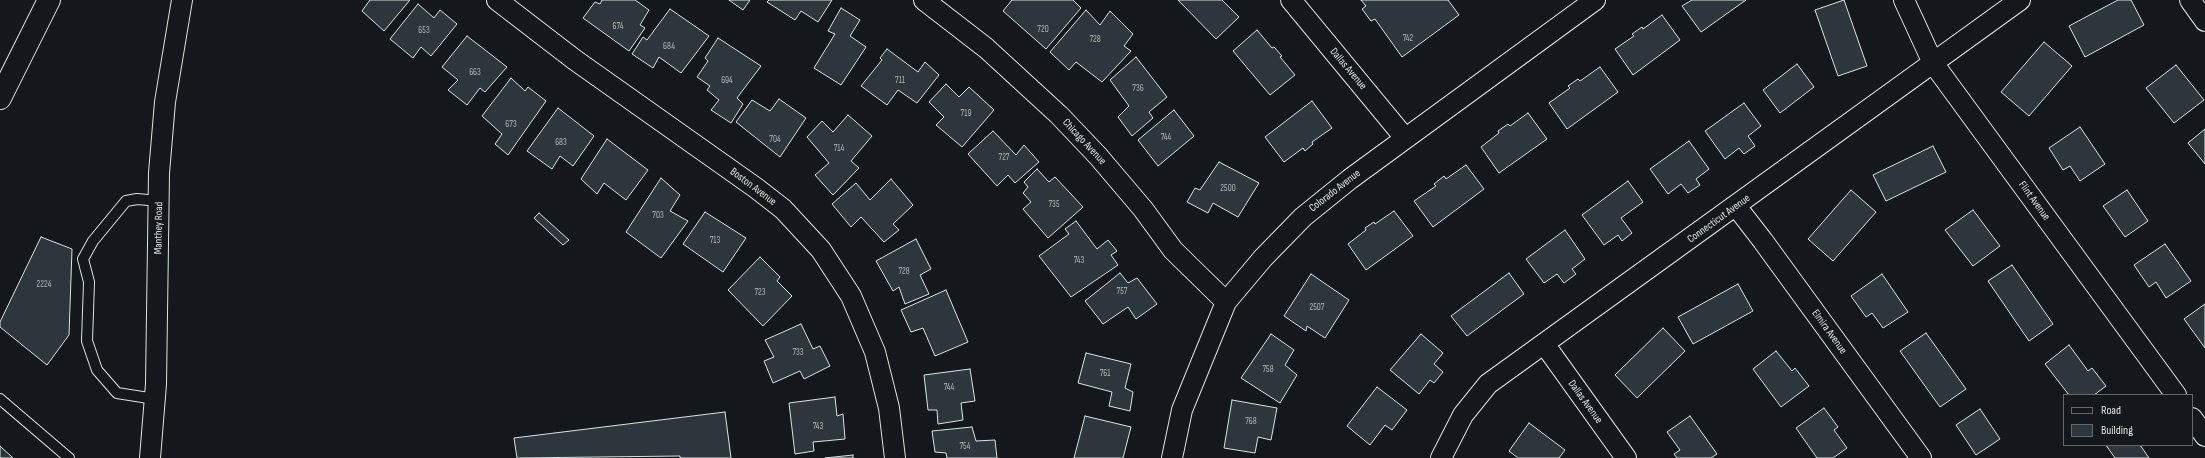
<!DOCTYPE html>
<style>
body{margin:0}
#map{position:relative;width:2205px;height:458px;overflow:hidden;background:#14181c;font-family:"Sofia Sans Condensed",sans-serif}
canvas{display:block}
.legend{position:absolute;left:2063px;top:394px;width:130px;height:52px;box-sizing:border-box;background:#14181c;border:1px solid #626a69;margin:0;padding:5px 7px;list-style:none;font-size:12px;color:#d8e6dc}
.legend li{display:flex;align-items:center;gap:8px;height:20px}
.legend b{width:20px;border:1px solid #626a69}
</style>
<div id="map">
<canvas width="2205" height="458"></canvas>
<ul class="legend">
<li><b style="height:5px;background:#14181c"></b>Road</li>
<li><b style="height:11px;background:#2c363c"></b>Building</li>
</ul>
</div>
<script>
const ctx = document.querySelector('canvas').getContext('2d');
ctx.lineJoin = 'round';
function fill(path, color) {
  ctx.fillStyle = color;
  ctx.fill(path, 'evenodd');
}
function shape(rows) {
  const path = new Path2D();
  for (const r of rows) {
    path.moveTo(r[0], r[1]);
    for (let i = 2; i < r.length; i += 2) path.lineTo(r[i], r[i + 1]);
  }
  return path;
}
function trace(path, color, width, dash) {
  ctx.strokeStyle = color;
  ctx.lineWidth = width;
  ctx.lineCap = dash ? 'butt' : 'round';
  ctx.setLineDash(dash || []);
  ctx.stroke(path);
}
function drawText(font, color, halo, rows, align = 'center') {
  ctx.font = font + ' "Sofia Sans Condensed",sans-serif';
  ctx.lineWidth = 3;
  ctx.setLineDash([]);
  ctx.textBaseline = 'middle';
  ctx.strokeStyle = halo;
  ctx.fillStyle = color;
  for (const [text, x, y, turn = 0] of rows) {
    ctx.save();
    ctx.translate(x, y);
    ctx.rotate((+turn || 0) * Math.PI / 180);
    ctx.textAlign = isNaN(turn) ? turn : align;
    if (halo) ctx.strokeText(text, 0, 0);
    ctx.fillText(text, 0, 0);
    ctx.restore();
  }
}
const building = shape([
 [370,0,410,0,384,31,362,11,370,0],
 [602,0,635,0,649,10,640,25,645,28,629,51,583,18,595,2,600,4,602,0],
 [729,0,750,0,743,10,729,0],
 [769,0,832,0,818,22,801,11,795,20,767,2,769,0],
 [1012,0,1073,0,1081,8,1046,49,1003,11,1012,0],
 [1178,0,1222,0,1239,17,1216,39,1178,0],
 [1361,0,1448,0,1459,15,1402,57,1375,19,1371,21,1362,9,1366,6,1361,0],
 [1692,0,1746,0,1701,32,1682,6,1692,0],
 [1844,0,1867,66,1838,76,1815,10,1844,0],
 [2118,0,2131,0,2144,25,2085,57,2069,26,2118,0],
 [418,4,434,18,440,10,457,24,431,56,421,47,413,58,390,39,418,4],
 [841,8,860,20,850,36,866,47,841,85,814,68,835,34,828,31,841,8],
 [670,9,709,36,681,73,659,57,653,68,632,54,643,37,647,40,670,9],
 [1086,10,1100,25,1110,11,1133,34,1124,46,1131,51,1102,82,1076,62,1069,70,1050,52,1086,10],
 [1662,15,1680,40,1633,75,1615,49,1634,36,1632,34,1642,27,1643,29,1662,15],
 [1257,30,1272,48,1274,47,1282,56,1280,57,1295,75,1270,95,1233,51,1257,30],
 [467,36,507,67,485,92,480,88,467,105,448,90,458,80,442,67,467,36],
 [718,38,761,66,737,98,743,104,731,123,711,110,719,100,707,90,710,86,697,77,708,61,705,58,718,38],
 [2044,42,2072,66,2029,116,2001,92,2044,42],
 [887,49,918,72,925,62,939,75,917,103,898,90,887,105,861,86,882,60,880,58,887,49],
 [1136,57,1167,97,1149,112,1153,118,1132,136,1118,117,1129,106,1110,80,1136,57],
 [1797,64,1814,87,1780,113,1763,90,1797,64],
 [2176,65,2204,100,2174,123,2146,88,2176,65],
 [1600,67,1618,92,1567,129,1549,103,1570,88,1568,86,1578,79,1580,81,1600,67],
 [511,78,525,91,528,87,546,101,508,155,495,144,502,134,482,116,511,78],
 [946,84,959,97,969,87,994,110,962,147,936,125,944,117,929,102,946,84],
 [779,99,806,118,780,157,736,122,752,100,770,111,779,99],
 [1312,101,1332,128,1312,142,1313,144,1305,151,1303,148,1284,162,1265,137,1312,101],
 [1744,103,1761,126,1748,136,1755,146,1744,154,1739,148,1725,159,1705,131,1744,103],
 [558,108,594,136,573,166,560,156,552,169,527,151,558,108],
 [1174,110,1194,136,1158,166,1138,140,1174,110],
 [1528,113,1547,139,1499,173,1481,147,1499,133,1498,131,1508,124,1510,126,1528,113],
 [848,115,872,136,851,161,859,168,833,195,815,175,829,163,807,137,822,121,833,132,848,115],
 [2080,127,2105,164,2080,181,2070,166,2063,170,2049,148,2080,127],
 [2205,129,2205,164,2188,143,2205,129],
 [993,131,1016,155,1024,145,1039,162,1015,183,1008,175,997,186,968,154,993,131],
 [607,139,648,170,626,200,604,183,597,194,581,179,607,139],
 [1689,141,1709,169,1696,179,1700,185,1688,193,1681,184,1668,194,1650,169,1689,141],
 [1933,146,1946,172,1886,201,1873,175,1933,146],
 [1219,162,1259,183,1238,217,1213,203,1208,213,1187,202,1195,188,1200,190,1219,162],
 [1466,165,1484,189,1433,227,1414,201,1436,186,1434,184,1444,176,1446,179,1466,165],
 [1037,169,1049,182,1055,177,1083,207,1048,238,1023,209,1031,202,1023,193,1028,187,1024,182,1037,169],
 [661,178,680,195,670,211,688,221,661,258,626,232,661,178],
 [891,179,913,205,893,224,899,230,884,242,861,217,851,227,832,204,856,183,870,200,891,179],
 [1628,181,1643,202,1621,218,1632,233,1622,241,1618,235,1604,245,1582,215,1628,181],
 [1851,190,1876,212,1833,261,1808,239,1851,190],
 [2127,190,2148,221,2125,237,2103,206,2127,190],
 [1973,210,2000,246,1973,266,1945,230,1973,210],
 [1394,211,1413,236,1366,270,1348,244,1366,230,1365,228,1374,222,1375,224,1394,211],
 [705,212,746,238,723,272,683,244,705,212],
 [539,213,569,240,563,245,534,218,539,213],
 [1076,221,1097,249,1108,240,1117,251,1111,255,1118,265,1071,297,1039,256,1069,234,1065,229,1076,221],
 [1565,230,1585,259,1572,269,1576,274,1564,283,1557,274,1544,283,1526,259,1565,230],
 [41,237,72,249,69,335,47,365,0,327,0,322,41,237],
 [916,239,931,269,920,275,929,294,905,304,899,287,893,291,876,261,916,239],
 [2165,244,2191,281,2166,298,2156,282,2149,287,2134,265,2165,244],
 [760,257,780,277,777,281,792,296,763,326,728,290,760,257],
 [2012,265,2053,324,2029,341,1988,281,2012,265],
 [1120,273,1128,283,1137,278,1157,304,1136,319,1128,307,1103,324,1085,301,1120,273],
 [1509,273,1524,294,1467,336,1451,316,1509,273],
 [1311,274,1349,300,1325,338,1307,326,1306,331,1284,316,1311,274],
 [1882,274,1908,312,1883,328,1872,313,1866,317,1851,296,1882,274],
 [1738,284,1753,311,1693,344,1678,317,1738,284],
 [946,290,968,342,935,356,923,328,911,332,901,310,946,290],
 [2205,304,2205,348,2184,319,2205,304],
 [801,324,813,349,820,346,830,366,804,379,800,371,773,383,764,361,774,357,765,340,801,324],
 [1663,328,1685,351,1637,398,1615,375,1663,328],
 [1926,333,1966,389,1940,407,1900,351,1926,333],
 [1271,334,1294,350,1285,365,1297,375,1280,403,1241,378,1271,334],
 [1421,334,1443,353,1434,364,1443,372,1434,383,1430,380,1419,394,1390,370,1421,334],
 [2069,345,2088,371,2092,368,2106,386,2094,395,2069,395,2045,364,2069,345],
 [1776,351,1792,371,1795,368,1809,386,1781,407,1753,369,1776,351],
 [1086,353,1131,364,1125,388,1133,392,1130,411,1109,406,1112,392,1078,383,1086,353],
 [970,369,975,401,961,403,963,420,938,424,937,410,928,410,924,375,970,369],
 [1377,387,1407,410,1392,430,1385,425,1370,445,1347,426,1377,387],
 [835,397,837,416,843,414,845,439,813,442,814,451,795,454,789,403,835,397],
 [1232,400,1277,408,1271,440,1258,437,1255,453,1224,448,1232,400],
 [1824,408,1838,427,1834,430,1847,448,1833,458,1817,458,1796,428,1824,408],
 [1980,409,2000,439,1976,455,1956,425,1980,409],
 [725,412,731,458,680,458,680,456,517,458,514,438,725,412],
 [1085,416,1131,427,1123,458,1074,458,1085,416],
 [1690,416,1717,454,1711,458,1677,458,1674,454,1680,450,1667,432,1690,416],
 [1529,423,1565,450,1559,458,1518,458,1509,451,1529,423],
 [972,427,976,441,995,440,997,458,947,458,946,453,935,452,932,431,972,427],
 [2106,445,2140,445,2149,458,2115,458,2106,445],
 [0,446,13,458,0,458,0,446],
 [853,455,853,458,825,458,853,455]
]);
fill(building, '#2c363c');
trace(building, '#d8e6dc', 1);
const service = shape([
 [0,399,69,458],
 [155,399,117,393,97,370,87,341,89,282,83,259,93,241,126,201,137,199,159,201]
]);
const minor = shape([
 [497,0,575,60,756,188,783,209,821,250,851,296,875,352,889,408,895,458],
 [924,0,986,48,1059,115,1098,156,1143,209,1173,250,1226,302],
 [1291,0,1405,138],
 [1904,0,1933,63,2176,395],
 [2190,0,2205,21],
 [1736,206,1763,241,1921,458],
 [1545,345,1626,458],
 [2192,418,2205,436],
 [150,458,156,384,159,173,165,102,182,0],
 [1172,458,1182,410,1226,302,1263,258,1303,217,1350,179,1595,0],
 [1441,458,1463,415,1488,384,2020,0]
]);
const motorway = shape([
 [0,98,49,0]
]);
trace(service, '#d8e6dc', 12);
trace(minor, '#d8e6dc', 22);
trace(motorway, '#d8e6dc', 24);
trace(service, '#14181c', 10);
trace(minor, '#14181c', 20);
trace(motorway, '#14181c', 22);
drawText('9px', '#adbab4', null, [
 ["674",618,27],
 ["720",1043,30],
 ["653",424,31],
 ["742",1408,39],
 ["728",1095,40],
 ["684",669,47],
 ["663",475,73],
 ["694",727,81],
 ["711",900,81],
 ["736",1138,89],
 ["719",966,114],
 ["673",511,125],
 ["744",1166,138],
 ["704",775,140],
 ["683",561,143],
 ["714",839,149],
 ["727",1004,158],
 ["2500",1228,189],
 ["735",1054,205],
 ["703",658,216],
 ["713",715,241],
 ["743",1079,261],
 ["728",904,272],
 ["2224",44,285],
 ["757",1122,292],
 ["723",760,293],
 ["2507",1317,308],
 ["733",798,353],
 ["758",1268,370],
 ["761",1105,374],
 ["744",949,388],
 ["768",1251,422],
 ["743",818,427],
 ["754",965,447]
]);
drawText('11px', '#d8e6dc', '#14181c', [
 ["Dallas Avenue",1348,69,50],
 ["Chicago Avenue",1084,142,47],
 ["Boston Avenue",753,187,37],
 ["Colorado Avenue",1335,191,-38],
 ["Flint Avenue",2034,201,54],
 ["Connecticut Avenue",1719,219,-36],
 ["Manthey Road",159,228,-89],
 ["Elmira Avenue",1829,332,54],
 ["Dallas Avenue",1585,402,54]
]);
</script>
